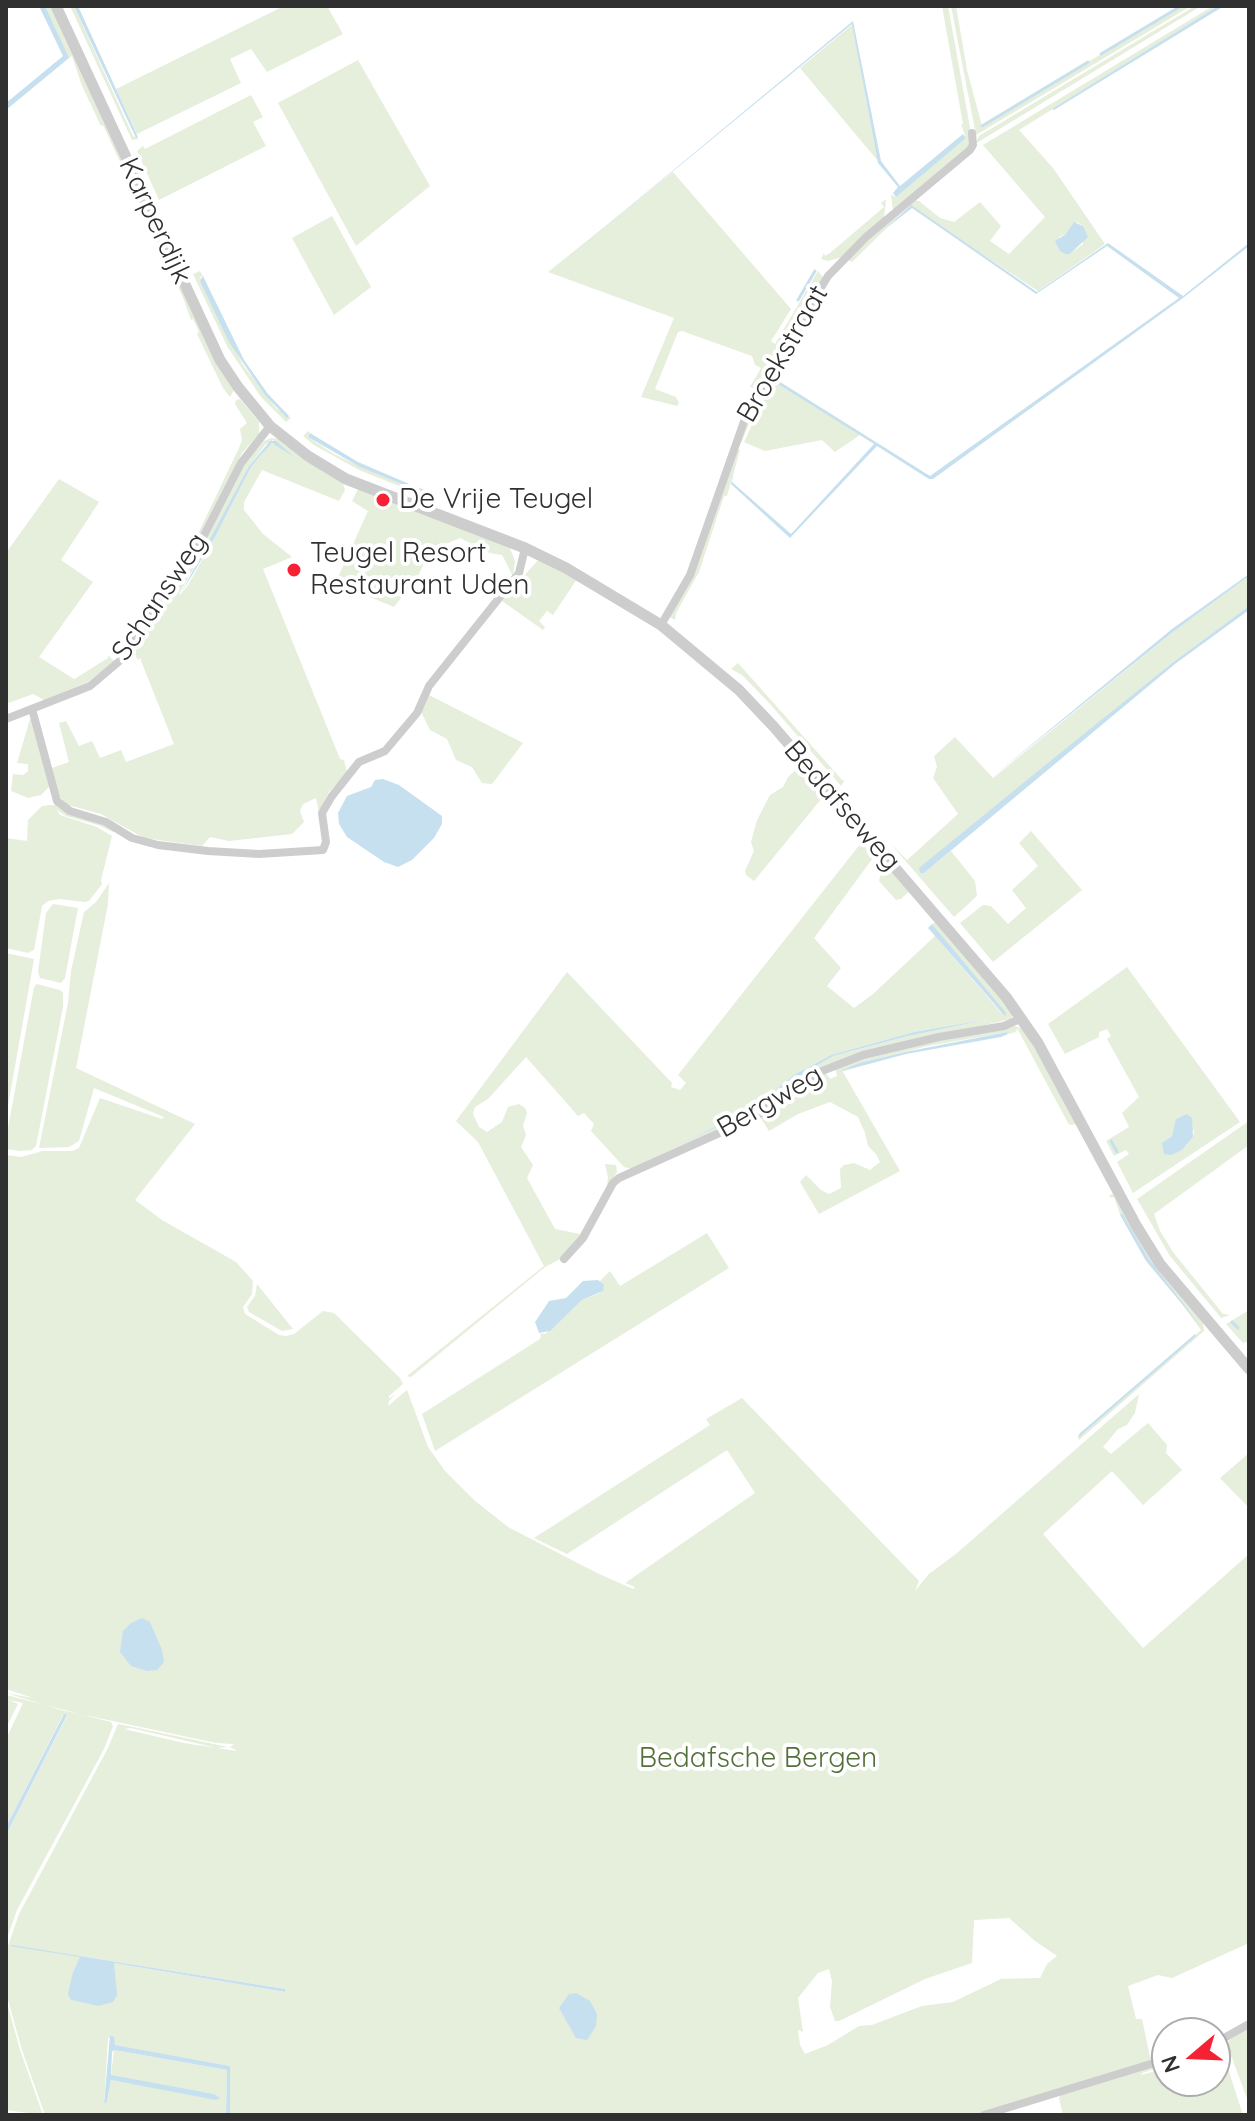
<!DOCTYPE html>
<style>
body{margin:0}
#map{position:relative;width:1255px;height:2121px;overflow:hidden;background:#fff;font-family:Quicksand,sans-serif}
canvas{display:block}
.frame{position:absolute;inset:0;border:8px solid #303030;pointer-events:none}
.north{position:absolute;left:1151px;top:2017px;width:80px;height:80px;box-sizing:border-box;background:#fff;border:2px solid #acacac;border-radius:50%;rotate:251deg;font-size:22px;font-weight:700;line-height:32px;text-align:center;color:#303030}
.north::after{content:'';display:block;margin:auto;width:28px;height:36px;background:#f62233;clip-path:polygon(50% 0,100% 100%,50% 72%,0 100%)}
</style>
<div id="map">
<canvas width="1255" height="2121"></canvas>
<div class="frame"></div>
<div class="north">N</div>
</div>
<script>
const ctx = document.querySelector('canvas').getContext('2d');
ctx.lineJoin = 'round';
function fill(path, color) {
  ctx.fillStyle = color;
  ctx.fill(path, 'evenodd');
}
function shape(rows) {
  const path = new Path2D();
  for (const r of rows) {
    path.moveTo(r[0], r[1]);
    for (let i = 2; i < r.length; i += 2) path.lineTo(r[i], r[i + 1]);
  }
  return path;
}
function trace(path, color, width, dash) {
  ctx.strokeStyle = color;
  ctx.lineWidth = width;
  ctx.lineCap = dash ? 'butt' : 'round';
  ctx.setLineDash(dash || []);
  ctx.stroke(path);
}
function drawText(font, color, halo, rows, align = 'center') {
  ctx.font = font + ' Quicksand,sans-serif';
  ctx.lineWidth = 8;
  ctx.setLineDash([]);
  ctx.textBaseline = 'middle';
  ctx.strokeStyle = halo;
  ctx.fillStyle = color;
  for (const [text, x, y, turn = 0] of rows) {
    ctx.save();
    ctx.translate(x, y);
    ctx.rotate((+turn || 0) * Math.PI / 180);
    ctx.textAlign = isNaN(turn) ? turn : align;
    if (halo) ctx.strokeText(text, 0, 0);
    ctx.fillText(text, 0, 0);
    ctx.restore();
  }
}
fill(shape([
 [45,6,51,6,234,390,230,397,223,388,197,334,199,332,193,319,191,320,184,300,103,125,101,126,82,86,72,56,69,58,67,55],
 [70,6,74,6,133,136,139,139,132,140],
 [284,6,327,6,343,34,267,72,251,49,230,59,241,83,137,134,116,89],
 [942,6,948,6,971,133,971,145,893,211,891,194,895,197,966,138,961,124,963,124],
 [951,6,956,6,967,70,982,126,1181,6,1191,6,976,135],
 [1195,6,1201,6,975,144,979,136],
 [1213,6,1218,6,1019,130,1053,168,1105,244,1038,291,909,206,852,262,848,260,857,248,913,200,919,201,940,218,954,222,980,202,1001,226,990,241,1009,254,1045,217,983,145],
 [1077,222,1083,226,1083,244,1070,254,1059,237,1066,234],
 [853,24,867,105,878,161,800,68],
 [358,60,430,186,356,246,278,103],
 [251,95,263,117,253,122,266,146,159,200,137,151,143,146,145,149],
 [673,172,791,309,771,341,775,344,818,271,824,279,756,389,750,387,770,353,761,368,755,365,752,356,682,331,678,332,655,389,676,397,679,403,677,406,641,397,674,318,548,272],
 [886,199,884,218,842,257,828,261,821,259,824,253,825,256,830,253,884,207,881,203],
 [332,216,371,287,334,315,292,238],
 [200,271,203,276,200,277,243,365,276,408,291,418,286,422,261,397,227,346,193,274],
 [792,339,798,343,794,346,774,379,860,435,835,452,822,440,765,451,744,442,770,386,751,419,741,443,738,440],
 [240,399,259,422,259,434,242,453,196,543,177,575,172,575,196,538,239,448,242,440,240,429,247,423,235,404,236,400],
 [308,431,310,433,308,437,334,454,361,467,434,493,433,496,430,498,361,471,314,445,303,436],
 [271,438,279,439,342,481,345,490,339,501,262,470,244,502,244,510,263,534,292,557,263,569,340,759,344,760,347,772,329,792,319,812,316,798,303,804,300,811,304,822,292,834,229,841,210,837,202,846,144,838,101,814,68,805,60,797,52,768,69,762,59,723,66,721,79,746,92,741,100,758,121,750,126,762,174,744,140,658,138,660,133,652,194,560,245,462,264,441],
 [273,440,295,458,274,444,270,444,251,467,214,539,188,585,181,594,179,594,211,538,249,466,265,445],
 [734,450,740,450,727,496,724,496,699,572,676,613,675,620,670,617],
 [59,479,99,502,61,560,93,582,39,657,74,679,60,688,108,658,108,655,114,661,88,682,44,700,33,694,6,704,6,553],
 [358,489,509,546,515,561,513,576,502,555,490,553,460,538,436,548,428,555,418,576,394,607,341,585,339,575,368,511,352,501],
 [539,559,577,579,553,615,547,611,539,621,545,627,543,630,502,601],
 [1249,576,1249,606,1172,663,919,869,924,873,951,851,975,881,977,896,954,917,890,843,907,860,958,814,933,778,937,767,934,756,955,737,993,778,1173,632],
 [738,663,843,781,845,780,841,786,770,704,742,675,731,669],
 [429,695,523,743,492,784,482,783,472,767,456,760,447,739,430,730,421,712],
 [30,719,33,722,50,786,41,795,28,798,11,791,13,774,23,775,28,771,28,764,17,763],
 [791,755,877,853,877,862,873,858,814,938,841,968,827,986,854,1008,873,994,935,936,1004,1016,932,924,936,922,998,994,1013,1015,1011,1019,851,1056,763,1110,637,1170,624,1167,591,1131,594,1124,584,1113,578,1116,526,1057,488,1099,475,1107,473,1114,479,1127,487,1132,502,1122,508,1107,519,1104,525,1108,527,1113,523,1126,526,1135,521,1147,533,1165,527,1178,555,1229,580,1234,607,1186,608,1177,605,1164,616,1165,617,1172,582,1235,562,1258,545,1267,411,1377,407,1376,544,1266,478,1142,456,1121,567,972,672,1083,671,1087,680,1090,686,1083,678,1075,861,843,872,855,872,852,822,798,754,881,746,875,745,871,754,851,751,842,757,820,770,795,783,787,788,777,798,768,789,757],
 [995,1018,908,1036,833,1056,786,1084,754,1110,666,1151,753,1108,794,1075,831,1055,914,1032],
 [50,805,56,805,115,829,113,832,98,825,66,816,57,810,60,815,97,827,112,836,101,880,102,884,89,901,84,902,59,899,48,901,42,906,34,950,28,953,6,948,6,838,27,841,28,820,42,806],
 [1031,831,1082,890,993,962,960,923,983,905,991,906,1008,924,1026,908,1012,890,1038,866,1019,843],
 [887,867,909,891,901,899,896,900,879,881,882,869],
 [109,883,108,904,76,1068,195,1124,135,1200,162,1220,236,1262,253,1281,252,1294,243,1307,245,1314,279,1335,286,1336,294,1334,323,1311,334,1313,400,1378,403,1384,389,1396,389,1399,396,1393,389,1401,388,1406,407,1390,428,1447,445,1471,474,1500,508,1527,597,1573,633,1589,635,1587,625,1583,755,1493,727,1450,567,1554,534,1538,710,1425,706,1419,742,1398,919,1581,915,1591,929,1574,957,1553,1139,1394,1135,1413,1127,1425,1118,1429,1103,1447,1111,1454,1148,1423,1167,1445,1166,1453,1182,1470,1143,1505,1112,1471,1043,1534,1143,1648,1249,1554,1249,1943,1172,1978,1158,1975,1128,1986,1136,2019,1142,2019,1150,2057,1167,2052,1167,2056,976,2115,230,2115,230,2066,114,2045,112,2035,108,2038,104,2104,107,2102,111,2080,219,2099,214,2094,111,2076,114,2050,227,2070,226,2115,45,2115,22,2050,8,2000,7,1949,19,1914,108,1748,117,1726,119,1724,228,1747,217,1748,131,1728,124,1729,184,1743,237,1751,230,1747,234,1744,216,1743,61,1710,6,1693,33,1698,6,1689,6,1155,21,1157,43,1151,72,1151,79,1148,100,1098,162,1119,164,1117,94,1088,79,1141,69,1147,39,1148,68,1003,71,971,84,912,96,902],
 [1009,1918,1035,1941,1057,1956,1047,1964,1040,1978,1001,1979,953,2002,922,2006,872,2025,859,2026,828,2045,805,2054,800,2045,798,2030,803,2032,798,1998,818,1973,829,1969,832,1981,830,2007,835,2021,839,2021,925,1979,972,1963,974,1920],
 [81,1956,285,1989,284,1992,114,1963,98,2006,71,2000,73,1972],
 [53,904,78,908,65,978,61,983,40,978,38,972,46,913],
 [6,953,34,959,6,1117],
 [1127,967,1240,1122,1133,1193,1117,1162,1129,1154,1126,1150,1114,1156,1106,1141,1129,1127,1122,1113,1139,1097,1107,1039,1111,1036,1107,1029,1099,1032,1099,1037,1065,1054,1048,1024],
 [1178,1117,1194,1131,1193,1137,1182,1150,1172,1155,1165,1141,1172,1136],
 [37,984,60,990,63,993,63,1007,36,1146,32,1150,20,1151,6,1149,6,1139,34,987],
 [1015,1026,1024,1029,1076,1124,1070,1125,1068,1123,1017,1028,1016,1032,1008,1034,1007,1032,928,1046,859,1063,840,1073,843,1072,900,1171,819,1214,800,1182,806,1175,821,1190,829,1194,841,1188,840,1169,844,1165,854,1163,870,1170,880,1162,876,1154,868,1146,865,1133,858,1117,830,1102,798,1114,769,1131,760,1117,798,1087,826,1073,830,1079,837,1076,835,1068,869,1055],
 [1249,1121,1249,1145,1154,1214,1160,1231,1173,1252,1223,1314,1230,1315,1221,1318,1170,1256,1137,1199],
 [1115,1194,1203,1323,1204,1331,1079,1440,1078,1438,1201,1330,1149,1259,1123,1215,1120,1214,1114,1197,1111,1198,1109,1195],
 [707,1233,729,1268,435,1451,422,1414,540,1339,541,1333,545,1334,556,1325,582,1300,600,1293,604,1284,600,1281,610,1271,620,1286],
 [257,1284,293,1329,282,1331,249,1312,247,1307,255,1296],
 [1249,1310,1249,1341,1243,1343,1226,1324],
 [1249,1453,1249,1508,1220,1478],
 [6,1695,111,1722,113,1726,104,1749,17,1910,6,1941,6,1835,67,1716,63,1715,6,1827,6,1739,23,1703,9,1700,18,1704,6,1728],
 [6,1999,20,2050,43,2115,6,2110],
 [1249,2027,1249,2104,1228,2047,1229,2040],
 [1215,2046,1222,2050,1243,2115,1063,2115,1059,2098,1061,2094,1167,2061,1167,2065,1142,2073,1141,2075,1167,2068,1167,2081,1215,2081]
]), '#e6eedc');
fill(shape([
 [39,6,45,6,69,58,6,110,6,103,63,56],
 [74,6,78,6,138,137,136,138],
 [1218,6,1224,6,1054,110,1052,109],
 [853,21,881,161,900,186,963,134,966,138,896,197,893,193,898,187,878,163,852,24,565,260],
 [911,205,1037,292,1108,243,1183,296,1249,243,1249,246,1183,298,933,479,929,479,877,446,790,538,731,484,735,462,732,482,791,534,874,444,775,382,774,379,795,345,777,380,930,476,1179,298,1107,246,1036,294,912,208,884,230],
 [1074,222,1083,226,1088,237,1070,254,1065,254,1060,251,1055,241,1066,234],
 [203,276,244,360,268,394,289,416,287,418,265,395,229,342,200,281],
 [310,433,358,462,428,492,422,492,360,467,308,437],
 [270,441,276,441,295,458,272,443,260,456,251,467,214,539,180,595,249,466],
 [1249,574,1249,576,1173,632,991,778,1172,629],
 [1249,606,1249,610,1175,664,924,873,920,873,919,868,1054,758,1172,663],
 [383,779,399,785,442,816,442,824,434,838,412,860,398,867,384,862,347,837,339,824,338,813,347,796,371,787,375,780],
 [932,924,1006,1013,1005,1016,928,928],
 [995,1018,908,1036,833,1056,786,1084,754,1110,666,1151,753,1108,794,1075,831,1055,914,1032],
 [1007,1032,1008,1034,1001,1037,906,1054,839,1072,859,1063,905,1052],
 [1187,1114,1192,1118,1193,1137,1182,1150,1172,1155,1164,1154,1162,1143,1172,1136,1176,1119],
 [1122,1213,1149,1259,1203,1329,1146,1261,1120,1215],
 [598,1280,604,1284,603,1291,582,1300,550,1331,539,1333,535,1322,549,1301,566,1298,583,1281],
 [1195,1334,1196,1336,1078,1438,1079,1434],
 [142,1618,150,1622,162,1650,164,1662,157,1670,147,1671,131,1666,120,1652,123,1631,131,1623],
 [64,1714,67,1715,6,1835,6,1827],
 [12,1945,285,1989,285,1992,114,1963,117,1995,113,2002,98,2006,71,2000,68,1994,73,1972,80,1957,10,1946],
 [576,1993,590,2001,597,2014,596,2026,587,2040,576,2038,559,2008,569,1994],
 [110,2035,114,2037,115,2045,230,2066,230,2115,226,2115,227,2070,114,2050,112,2052,111,2075,214,2094,220,2098,216,2100,111,2080,107,2102,104,2104]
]), '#c7e0ef');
trace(shape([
 [1101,54,1181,6],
 [982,126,1088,62],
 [798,300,815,271],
 [1111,1141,1117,1152],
 [1232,1322,1238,1328]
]), '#c7e0ef', 3);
trace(shape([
 [661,625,690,575,748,410,828,276,866,237,970,150,973,145,972,133],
 [32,709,57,801,70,811,106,822,132,838,158,845,208,851,259,854,323,850,326,842,322,813,332,796,359,762,385,751,417,713,429,686,519,573,525,548],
 [6,719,90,686,122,659,198,547,241,463,270,426],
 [564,1259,583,1238,613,1183,619,1178,755,1117,805,1080,822,1071,863,1055,939,1037,1004,1026,1022,1018],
 [1215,2043,1249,2024],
 [984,2115,1167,2059]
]), '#cdcdcd', 8);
trace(shape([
 [56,6,220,360,238,387,270,426,308,456,346,479,525,548,566,568,661,625,739,690,774,727,1006,997,1038,1043,1137,1227,1160,1264,1249,1369]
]), '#cdcdcd', 11);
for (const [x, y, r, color] of [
 [383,500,8,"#f62233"],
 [294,570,8,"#f62233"]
]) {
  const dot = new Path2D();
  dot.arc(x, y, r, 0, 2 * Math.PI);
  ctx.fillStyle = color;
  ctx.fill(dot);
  trace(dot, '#fff', 3);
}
drawText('28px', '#303030', '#fff', [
 ["Karperdijk",155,221,65],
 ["Broekstraat",783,354,-60],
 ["Schansweg",160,597,-56],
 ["Bedafseweg",842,806,49],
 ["Bergweg",770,1102,-30]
]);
drawText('28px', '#303030', '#fff', [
 ["De Vrije Teugel",399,500],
 ["Teugel Resort",310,554],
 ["Restaurant Uden",310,586]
], 'left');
drawText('28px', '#537038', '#fff', [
 ["Bedafsche Bergen",758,1759]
]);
</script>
